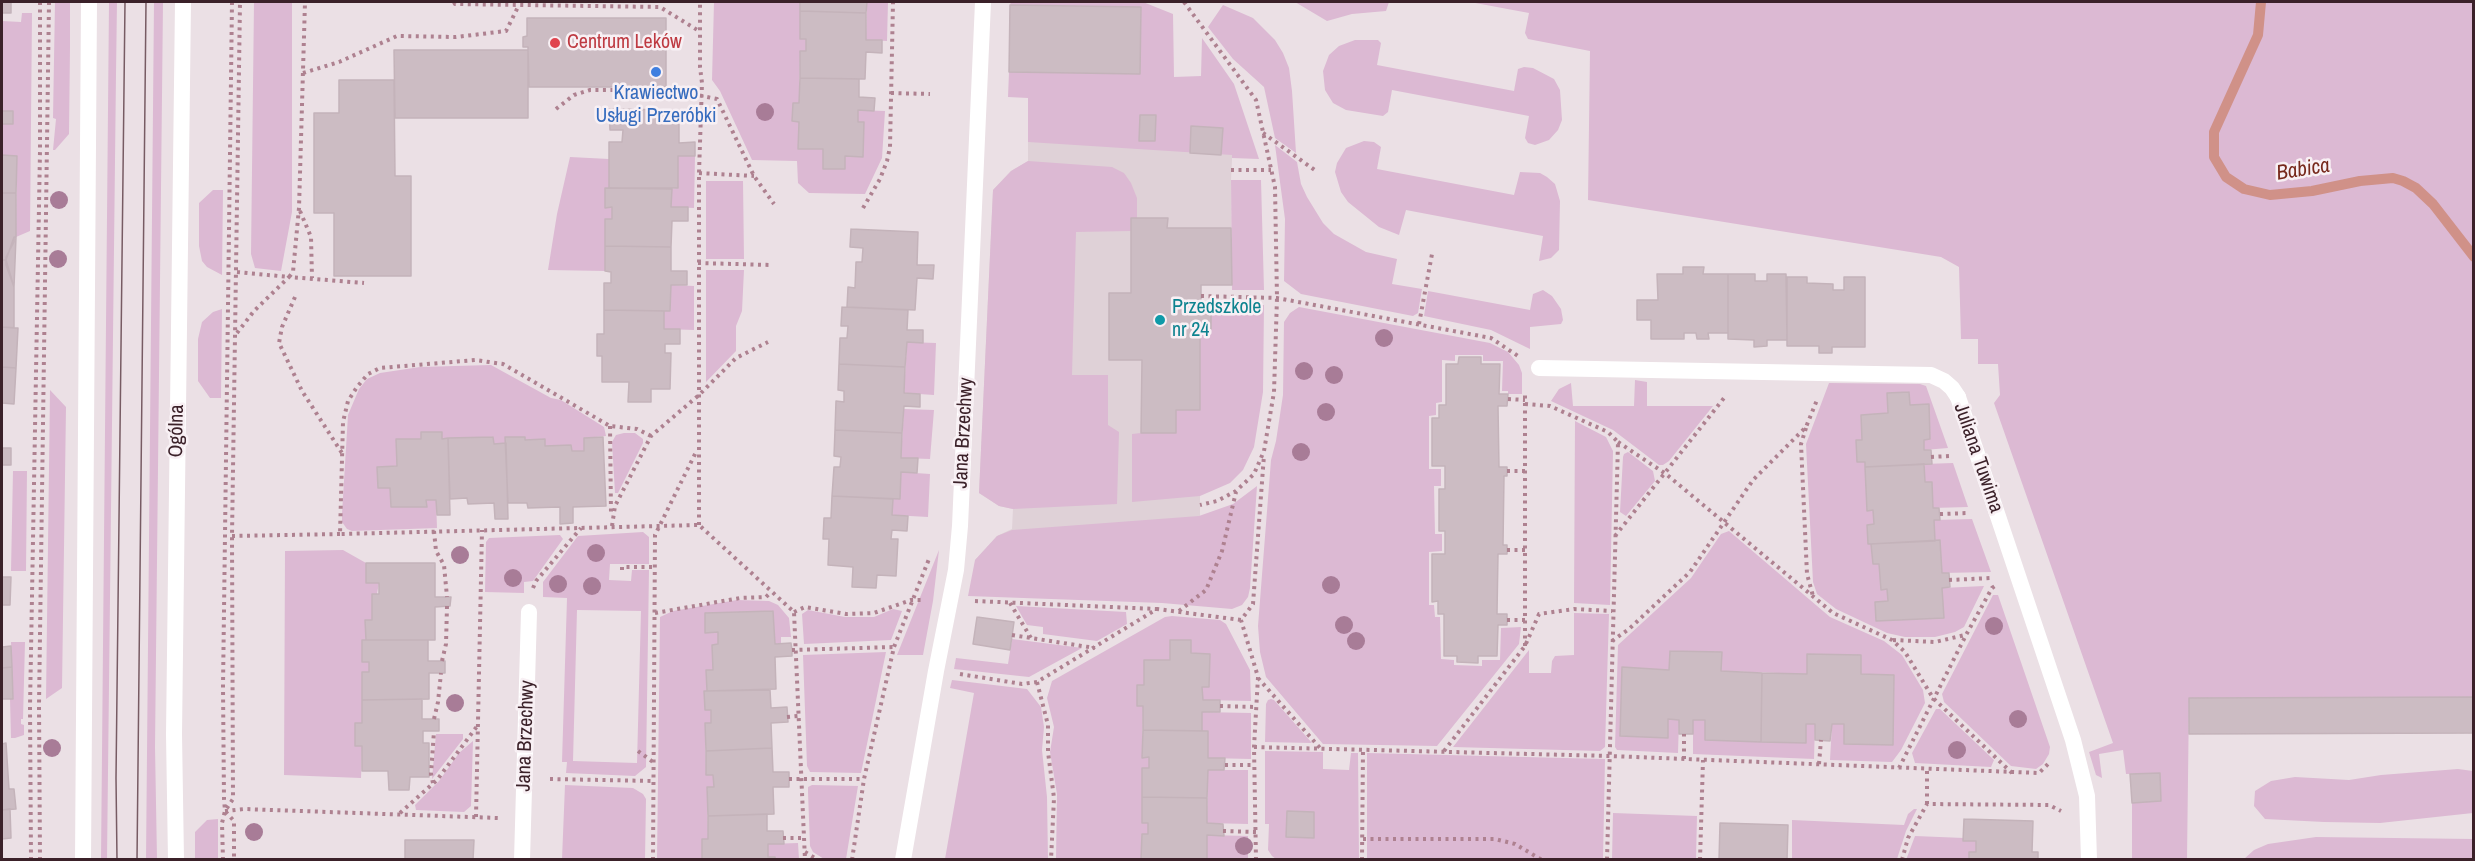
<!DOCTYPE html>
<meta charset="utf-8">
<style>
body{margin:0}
#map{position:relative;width:2475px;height:861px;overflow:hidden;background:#ebe0e5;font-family:"Archivo Narrow",sans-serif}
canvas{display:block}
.frame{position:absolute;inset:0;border:3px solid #3b2129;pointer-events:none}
</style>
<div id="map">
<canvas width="2475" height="861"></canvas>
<div class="frame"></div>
</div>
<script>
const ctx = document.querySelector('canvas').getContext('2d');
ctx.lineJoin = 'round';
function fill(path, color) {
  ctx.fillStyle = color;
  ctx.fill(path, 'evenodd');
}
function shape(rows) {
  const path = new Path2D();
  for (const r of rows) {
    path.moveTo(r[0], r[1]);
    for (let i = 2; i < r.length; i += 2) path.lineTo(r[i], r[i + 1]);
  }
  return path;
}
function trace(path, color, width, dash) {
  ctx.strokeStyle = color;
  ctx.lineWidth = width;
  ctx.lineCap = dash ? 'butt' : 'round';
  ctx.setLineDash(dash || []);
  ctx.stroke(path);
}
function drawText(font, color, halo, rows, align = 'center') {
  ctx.font = font + ' "Archivo Narrow",sans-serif';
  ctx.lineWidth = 5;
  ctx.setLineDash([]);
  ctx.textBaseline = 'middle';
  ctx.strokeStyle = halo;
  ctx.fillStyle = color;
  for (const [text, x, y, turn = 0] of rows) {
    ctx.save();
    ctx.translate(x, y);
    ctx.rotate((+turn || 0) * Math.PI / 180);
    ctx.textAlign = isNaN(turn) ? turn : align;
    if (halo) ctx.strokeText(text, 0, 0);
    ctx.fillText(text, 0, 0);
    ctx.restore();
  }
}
fill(shape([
 [1028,97,1235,98,1231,180,1232,285,1201,285,1201,310,1211,310,1211,329,1200,329,1200,587,975,560,997,536,1012,529,1013,509,999,506,979,493,993,190,1011,171,1028,161]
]), '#dfd1d7');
fill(shape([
 [55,2,70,2,70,47,69,134,55,150,53,150,56,119,53,118],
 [109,2,117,2,116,74,107,859,101,860],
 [154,2,163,2,155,747,157,859,146,860],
 [254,2,292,2,292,212,281,271,255,268,251,254],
 [714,2,800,2,800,39,806,39,806,51,800,51,799,103,793,103,792,121,799,122,798,148,823,149,823,169,844,169,845,156,863,156,864,123,858,122,858,110,885,111,882,158,865,194,809,193,798,183,797,161,752,160,720,91,712,80],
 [867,2,888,2,887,41,866,40],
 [1011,2,1143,2,1173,14,1174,77,1201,76,1202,38,1234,84,1259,159,1232,158,1232,155,1028,142,1028,98,1008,97,1009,72,1140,74,1141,7,1010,5],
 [1295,2,1389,2,1386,11,1352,14,1327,21],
 [1470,2,2473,2,2473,697,2189,698,2187,859,2132,859,2132,803,2161,801,2160,773,2126,774,2123,750,2099,754,2102,778,2096,775,2089,752,2113,743,1994,403,2000,395,1998,364,1978,364,1978,339,1961,339,1959,267,1941,257,1588,200,1590,51,1528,39,1525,33,1529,13],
 [1223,5,1253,18,1275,40,1283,53,1289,68,1292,91,1296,153,1275,138,1264,87,1233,59,1208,27],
 [22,13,32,13,30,231,16,237,17,156,2,155,2,124,13,124,13,111,2,111,2,21,21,22],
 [1355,40,1378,40,1381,43,1377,65,1514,91,1518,69,1524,67,1533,68,1554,79,1560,90,1562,120,1558,130,1549,140,1535,145,1528,143,1525,138,1529,116,1392,90,1388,112,1383,116,1346,110,1333,103,1325,90,1323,71,1329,55,1339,46],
 [1364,141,1374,142,1381,147,1377,169,1514,195,1520,172,1540,173,1547,177,1555,184,1560,201,1559,250,1551,258,1539,261,1543,236,1406,210,1399,235,1379,227,1348,202,1341,192,1335,172,1337,163,1346,148],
 [1275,145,1297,162,1301,184,1307,197,1323,223,1334,234,1366,252,1397,259,1392,284,1422,289,1418,313,1413,316,1301,294,1284,281,1285,219],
 [678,156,695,156,694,208,671,207,672,189,678,188],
 [570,157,609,159,609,188,605,189,605,207,612,207,612,219,605,246,605,271,548,270,557,214],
 [1028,161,1112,167,1124,173,1131,183,1137,198,1137,218,1131,218,1131,231,1076,232,1072,375,1108,375,1108,425,1119,432,1117,504,1013,509,999,506,979,493,993,190,1011,171],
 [1231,180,1261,180,1264,290,1232,290],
 [706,181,743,181,744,259,706,259],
 [213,190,223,190,222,275,207,267,202,261,199,246,199,203],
 [706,270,744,270,742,311,736,326,736,351,706,382],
 [671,285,694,286,694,330,664,329,664,311,670,311],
 [1543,290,1552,296,1561,309,1563,320,1561,324,1530,327,1530,349,1491,330,1424,316,1428,291,1530,310,1533,294],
 [1201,305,1264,305,1263,392,1254,447,1243,470,1230,483,1200,496,1132,502,1132,434,1141,433,1176,410,1200,410,1200,329,1211,328,1211,311,1201,310],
 [1299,307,1490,343,1508,352,1519,365,1522,373,1522,394,1508,394,1508,391,1502,391,1503,361,1483,361,1483,355,1455,355,1455,361,1442,360,1442,402,1436,403,1436,415,1429,416,1429,469,1441,469,1441,486,1434,486,1435,534,1442,534,1442,551,1429,552,1429,605,1434,605,1435,617,1440,617,1441,659,1454,660,1454,665,1482,666,1482,660,1500,660,1501,628,1521,627,1519,644,1437,746,1323,744,1266,677,1260,652,1258,626,1271,460,1276,441,1283,395,1284,322,1290,313],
 [222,309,221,398,210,398,198,381,198,339,202,322,213,312],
 [907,342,936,343,934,395,904,393],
 [491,365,551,398,561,400,604,427,606,436,584,438,584,451,572,451,571,445,545,446,545,439,525,440,524,437,506,437,506,443,494,444,493,437,442,439,442,432,422,432,421,439,396,439,397,466,377,467,378,488,390,488,391,507,426,507,426,500,436,500,437,528,352,531,347,529,342,522,342,514,348,415,359,389,367,379,380,373,420,367],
 [1635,380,1647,382,1647,406,1713,406,1669,461,1663,465,1659,465,1613,430,1551,401,1559,389,1571,383,1573,406,1634,406],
 [1829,383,1920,384,1926,386,1948,448,1924,450,1924,440,1930,439,1910,405,1909,392,1887,393,1888,413,1861,415,1862,440,1857,441,1857,462,1865,462,1867,511,1873,510,1874,524,1867,525,1868,543,1871,544,1873,563,1879,564,1881,589,1887,589,1888,601,1875,603,1876,621,1944,618,1942,588,1984,586,1964,627,1955,632,1935,637,1905,637,1887,633,1836,609,1817,594,1813,582,1806,444],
 [50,390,66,407,62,688,46,699],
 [904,409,934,410,930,459,901,458],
 [1575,421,1606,437,1613,451,1610,605,1574,603],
 [624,433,635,433,643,439,643,443,618,493,615,493,612,442,616,435],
 [1628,452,1653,471,1655,481,1626,516,1620,512,1623,457,1624,454],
 [1953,463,1968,507,1933,508,1932,482,1925,482,1924,464],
 [13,471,27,471,26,571,11,571],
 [901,472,930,474,928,517,892,515,893,499,900,499],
 [1257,486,1250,588,1248,597,1242,605,1232,609,1162,603,968,596,975,560,997,536,1012,530,1199,516,1233,504],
 [1972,519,1991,572,1942,573,1940,541,1935,541,1934,520],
 [1729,531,1830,617,1884,641,1902,655,1923,690,1925,703,1901,750,1892,762,1830,760,1832,724,1844,724,1844,744,1893,745,1894,675,1861,674,1861,655,1807,654,1807,674,1721,671,1721,652,1670,651,1669,670,1622,668,1620,736,1668,738,1668,719,1679,720,1678,753,1617,750,1615,747,1618,645,1691,578,1721,534],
 [643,532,649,537,649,564,610,564,609,580,631,581,632,570,649,570,646,767,635,776,566,773,567,762,562,762,567,598,543,597,543,582,578,536],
 [577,610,641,611,637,763,573,761],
 [560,535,563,539,533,581,524,582,524,593,485,592,486,542,489,538],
 [343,550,366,563,366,583,379,583,372,620,365,620,366,640,362,640,362,662,369,662,369,672,362,672,362,723,355,746,362,746,361,778,284,775,285,551],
 [939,550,933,601,923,655,897,655],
 [1993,595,1998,595,2050,747,2049,754,2043,764,2036,769,2011,766,1944,702,1942,694],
 [737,600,769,601,778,605,789,618,791,637,781,637,781,643,775,644,773,611,705,613,705,632,718,632,718,644,712,645,713,670,706,671,707,691,704,692,705,710,711,710,711,723,705,723,706,775,713,775,714,787,707,788,708,839,702,840,702,859,708,859,657,860,660,617,673,611],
 [1016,606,1126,612,1127,624,1097,641,1043,634,1043,627,1027,625],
 [893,609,902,611,891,640,804,644,802,614,808,610,845,617,874,617],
 [1574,613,1609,614,1605,747,1600,751,1453,747,1529,650,1529,673,1551,673,1552,661,1555,656,1574,655],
 [1172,616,1220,620,1226,624,1250,670,1251,701,1203,700,1202,687,1209,687,1210,654,1191,653,1191,640,1171,640,1170,660,1144,660,1144,685,1137,685,1137,706,1143,706,1142,757,1149,757,1149,768,1142,769,1142,823,1148,823,1148,834,1142,834,1141,859,1056,859,1057,794,1050,752,1054,727,1047,698,1052,681,1165,617],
 [1012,639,1082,648,1029,677,954,669,956,658,1008,664],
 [11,642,25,642,23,719,21,719,21,724,24,725,24,735,15,738,11,738,10,699,13,698],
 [886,652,861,773,810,772,807,766,803,655],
 [952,680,1027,689,1041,707,1044,727,1042,750,1047,797,1048,859,945,859,974,693,950,688],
 [1271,699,1274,700,1312,743,1265,742,1266,704,1268,700],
 [1936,709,1940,709,1994,760,1991,767,1915,763,1912,753],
 [1202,712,1251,713,1251,759,1208,758,1208,732,1202,731],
 [1693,720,1705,720,1705,740,1806,743,1806,724,1815,724,1814,759,1693,754],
 [436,734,463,734,463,739,432,779],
 [473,741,471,806,464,812,416,810,415,805,439,781,459,753],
 [1265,751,1323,752,1323,769,1349,770,1351,753,1358,753,1359,859,1276,859,1272,856,1268,850,1269,824,1265,824],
 [1367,753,1605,759,1603,859,1367,859],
 [2458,769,2473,771,2473,813,2380,823,2324,822,2265,819,2254,806,2255,791,2271,781,2295,777,2349,780,2381,775],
 [1208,770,1248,770,1248,824,1207,823],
 [565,785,633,788,643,794,646,799,645,859,562,859],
 [812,785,858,786,846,859,824,859,813,852,810,846,808,792,808,787],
 [1914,809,1917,809,1906,831,1897,859,1792,859,1792,820,1904,825,1908,814],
 [1613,813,1697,816,1696,859,1612,859],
 [218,819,218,859,195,859,195,832,207,820],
 [1207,835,1248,836,1248,859,1207,859],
 [1915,836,1964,838,1964,841,1976,841,1976,852,1969,852,1969,859,1906,860],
 [2316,837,2473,839,2473,859,2244,859,2254,850,2268,844],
 [798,843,799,859,775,859,774,857,768,857,768,844]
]), '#dcb9d3');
trace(shape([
 [2261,2,2258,35,2214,132,2214,157,2226,177,2244,189,2270,195,2312,191,2360,181,2393,178,2403,181,2416,188,2433,204,2474,257]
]), '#d09188', 10);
const building = shape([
 [2,2,11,2,11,13,2,13,2,2],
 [800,2,867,2,866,13,800,11,800,2],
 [1010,5,1141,7,1140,74,1009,72,1010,5],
 [800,11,866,13,866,40,882,40,882,53,866,52,865,79,800,78,800,51,806,51,806,39,800,39,800,11],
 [527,18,666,18,666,87,529,87,528,47,523,47,523,37,527,36,527,18],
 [394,50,528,50,528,118,395,118,394,50],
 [800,78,859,79,859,97,875,98,874,111,858,110,858,122,864,122,863,157,845,156,845,169,823,169,823,149,798,149,799,122,792,121,793,103,799,103,800,78],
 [339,80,394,80,395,176,411,176,411,276,334,276,334,213,314,213,314,113,339,113,339,80],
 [609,109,679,110,679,143,695,142,695,156,678,156,678,188,609,188,609,142,622,142,623,130,610,130,609,109],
 [2,111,13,111,13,124,2,124,2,111],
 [1140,115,1156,115,1155,141,1139,141,1140,115],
 [1191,126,1223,128,1221,155,1190,153,1191,126],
 [2,155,17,156,16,193,2,193,2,155],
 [605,188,672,189,671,207,688,207,688,221,672,221,671,247,605,246,605,219,612,219,612,207,605,208,605,188],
 [2,193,16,193,16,237,14,237,6,260,2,260,2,193],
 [1131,218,1168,218,1167,228,1231,228,1232,285,1201,285,1201,310,1211,310,1211,329,1200,329,1200,410,1176,410,1176,433,1141,433,1142,360,1109,360,1109,293,1131,293,1131,218],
 [851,229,918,232,917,265,934,265,933,279,917,278,915,310,847,307,848,287,855,288,856,262,862,262,863,248,850,247,851,229],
 [14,237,16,237,14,287,6,265,6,257,14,242,14,237],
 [605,246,671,247,671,271,687,271,687,285,671,285,670,311,604,310,604,283,611,283,611,272,605,271,605,246],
 [2,260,6,260,14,287,14,328,2,327,2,260],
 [1683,267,1704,267,1703,274,1728,274,1728,333,1708,333,1709,339,1697,339,1696,333,1684,333,1684,339,1651,339,1651,320,1637,320,1637,300,1658,300,1657,274,1683,274,1683,267],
 [1728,274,1755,274,1755,281,1767,281,1767,274,1786,274,1787,340,1767,340,1767,346,1754,347,1754,340,1728,339,1728,274],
 [1787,277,1807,277,1807,283,1833,284,1833,290,1844,290,1844,277,1865,277,1865,347,1832,347,1832,353,1819,353,1819,346,1787,346,1787,277],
 [842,307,908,310,907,330,923,330,923,343,907,342,905,367,839,364,840,338,847,338,848,326,841,326,842,307],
 [604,310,664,311,664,329,680,329,680,344,665,344,665,353,671,353,670,389,651,389,651,402,628,402,629,382,602,382,602,356,597,356,597,334,604,334,604,310],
 [2,327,18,328,16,368,2,367,2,327],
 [1459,357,1481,357,1481,364,1500,364,1499,394,1508,394,1507,406,1498,406,1499,467,1507,467,1507,476,1504,476,1503,545,1507,545,1507,554,1498,554,1497,614,1507,614,1507,625,1498,625,1497,656,1478,656,1478,663,1457,662,1457,656,1444,656,1444,614,1438,614,1438,601,1432,602,1432,554,1445,554,1445,531,1439,531,1439,489,1445,489,1445,466,1432,466,1432,418,1439,418,1439,405,1446,405,1446,364,1458,364,1459,357],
 [839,364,905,367,904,393,920,394,920,407,904,406,902,433,835,430,836,401,844,402,844,391,838,390,839,364],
 [2,367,16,368,14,404,2,403,2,367],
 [1909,392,1910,405,1929,404,1930,439,1924,440,1924,450,1931,450,1932,464,1865,467,1865,462,1857,462,1856,440,1862,440,1861,415,1888,413,1887,393,1909,392],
 [835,430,902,433,901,458,918,458,917,473,901,472,900,499,832,496,834,467,840,467,841,457,834,456,835,430],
 [421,432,442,432,442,439,448,438,450,515,437,515,436,500,426,500,427,507,391,507,390,488,378,488,377,467,397,466,396,439,421,439,421,432],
 [493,437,494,444,506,443,508,519,495,519,494,503,468,504,467,498,450,499,448,438,493,437],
 [505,437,525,437,525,440,545,439,545,446,571,445,572,451,584,451,584,438,603,437,606,506,573,507,573,523,560,524,560,507,528,508,527,503,508,503,505,437],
 [2,448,11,448,11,465,2,465,2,448],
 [1924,464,1925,482,1932,482,1933,508,1939,508,1940,520,1934,520,1935,541,1868,544,1867,525,1874,524,1873,510,1867,511,1865,467,1924,464],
 [832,496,893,499,892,515,908,516,907,531,892,530,891,539,898,539,896,576,877,575,876,588,852,587,853,567,828,565,829,539,823,539,824,518,831,518,832,496],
 [1940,540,1942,573,1949,573,1950,587,1942,588,1944,618,1876,621,1875,602,1888,601,1887,589,1881,590,1879,564,1873,564,1871,544,1940,540],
 [366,563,435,563,435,597,451,597,450,606,435,607,435,640,366,640,365,620,372,620,372,594,379,594,379,583,366,583,366,563],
 [2,577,11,577,10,605,2,605,2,577],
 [773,611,775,644,791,643,792,650,792,656,775,657,776,689,707,691,706,670,713,670,712,645,718,644,718,632,705,633,705,613,773,611],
 [977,617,1014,622,1010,650,973,644,977,617],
 [362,640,428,640,428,661,445,661,445,673,429,673,429,699,362,700,362,672,369,672,369,662,362,662,362,640],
 [1170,640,1191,640,1191,653,1210,654,1209,687,1202,687,1203,700,1220,700,1220,712,1202,712,1202,731,1143,730,1143,706,1137,706,1137,685,1144,685,1144,660,1170,660,1170,640],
 [11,646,12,667,2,668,2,647,11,646],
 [1670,651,1722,652,1721,671,1762,673,1761,742,1705,740,1705,720,1693,720,1693,734,1679,734,1679,720,1668,719,1668,738,1620,736,1622,667,1669,670,1670,651],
 [1807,654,1861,655,1861,674,1894,675,1893,745,1844,744,1844,724,1832,724,1830,741,1815,740,1815,724,1806,724,1806,743,1761,742,1762,673,1807,674,1807,654],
 [12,667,13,699,2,699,2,668,12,667],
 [770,690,771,708,787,707,788,722,771,723,772,748,706,751,705,723,711,723,711,710,705,710,704,691,770,690],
 [2474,697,2474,733,2189,734,2189,698,2474,697],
 [422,699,422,719,439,719,439,731,423,731,423,743,429,743,429,777,410,777,409,790,389,790,388,771,362,771,362,746,355,746,355,723,362,723,362,700,422,699],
 [1143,730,1208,731,1208,758,1225,758,1224,770,1208,770,1207,798,1142,797,1142,768,1149,768,1149,757,1142,758,1143,730],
 [6,743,9,789,14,789,16,809,2,810,2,744,6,743],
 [772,748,773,772,789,772,789,787,773,787,774,814,708,816,707,787,714,787,713,775,706,775,706,751,772,748],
 [2160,773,2161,801,2132,803,2130,774,2160,773],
 [1142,797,1207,798,1207,823,1223,824,1224,836,1207,835,1207,860,1141,860,1142,834,1148,834,1148,823,1142,823,1142,797],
 [10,809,11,838,2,839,2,810,10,809],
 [1287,811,1314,812,1314,838,1286,837,1287,811],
 [767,814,767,831,783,831,784,844,768,844,768,857,775,857,775,860,702,859,702,839,708,839,708,816,767,814],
 [1964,819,2033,821,2032,852,2038,852,2038,860,1969,860,1969,852,1976,852,1976,841,1963,841,1964,819],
 [1720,823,1788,825,1787,860,1719,860,1720,823],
 [405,840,474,840,473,860,405,860,405,840]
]);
fill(building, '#ccbcc3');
trace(building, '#c4b3ba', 1.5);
trace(shape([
 [232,2,223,687,224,799,225,811,234,821,234,860],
 [454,2,455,4,660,7,699,31],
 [1184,2,1256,100,1275,187,1277,298,1274,392,1264,451,1254,474,1236,491,1217,501,1200,505],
 [303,73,339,62,397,36,456,37,506,31,519,5],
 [891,93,930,94],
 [556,109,574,95,590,90,673,90,717,99,754,176,774,204],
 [1263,133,1316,171],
 [1231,170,1271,170],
 [699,173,754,176],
 [863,208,880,179,887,161,890,147,893,2],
 [300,211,311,237,312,278],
 [698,263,771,265],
 [237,272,289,277,293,272,299,208,305,2],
 [1201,296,1277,298,1491,338,1518,356],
 [295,297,282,327,279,343,302,391,342,453],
 [1419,324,1432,254],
 [237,333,254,311,289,277,364,283],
 [1508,399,1525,400],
 [1525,404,1550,406,1608,432,1618,442,1607,860],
 [610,426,611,514],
 [1806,428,1801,444,1807,574,1813,596],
 [651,436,637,429,610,426,503,364,475,360,380,368,368,374,357,387,348,401,343,422,340,534,699,525,794,612,805,860],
 [1618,442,1666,474,1833,613,1892,640,1905,652,1933,698,2012,773],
 [1931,457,1950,456],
 [1507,471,1525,471],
 [1940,514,1969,513],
 [699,525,699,173,702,83,700,67,700,2],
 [612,526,615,506,651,436,699,395,736,358,768,342],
 [434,531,436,551,444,565,447,597],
 [232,536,340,534],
 [1615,536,1724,398],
 [1507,550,1525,550],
 [622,570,622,567,655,567],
 [1949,580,1991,578],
 [533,588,536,581,581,528],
 [975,601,1157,609],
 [1010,603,1031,638],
 [1179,611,1206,590,1222,551,1236,492],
 [794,612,805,607,846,614,874,613,911,600,922,600],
 [655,613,740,598,766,597,770,593],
 [1507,620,1525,620],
 [1012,635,1095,648],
 [1893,640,1935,642,1965,635],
 [1612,641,1629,629,1690,572,1753,480,1806,427,1817,400],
 [1525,646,1525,391],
 [792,650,894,647],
 [442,661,446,644,447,606],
 [960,674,1022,684,1037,682,1157,609,1241,620],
 [1258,678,1320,748],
 [1037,682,1048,725,1048,752,1054,798,1051,860],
 [1220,706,1256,707],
 [787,717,798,716],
 [434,719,438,702,441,673],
 [1254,747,1610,756,2039,773,2051,761],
 [638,751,653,762],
 [1444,751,1525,646,1539,614,1574,609,1612,611],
 [1684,759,1684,734],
 [1819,764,1821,740],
 [1225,765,1255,765],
 [1899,768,1966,635,1992,588,1995,586],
 [550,779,654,781],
 [789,779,864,779],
 [433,783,431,774,434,731],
 [1927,804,1927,770],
 [225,811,244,809,498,818],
 [400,813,437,780,478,725],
 [476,817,482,530],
 [1223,831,1256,832],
 [783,838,803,838],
 [1363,839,1495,839,1515,844,1542,860],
 [805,852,818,860],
 [31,860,30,707,40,151,40,2],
 [40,860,39,705,49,2],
 [223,860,222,823,225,811,233,799,232,536,240,2],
 [653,860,655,535,697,450],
 [852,860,864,779,894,647,929,559],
 [1256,860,1254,747,1258,677,1241,620,1253,604,1264,455],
 [1362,860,1363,749],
 [1700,860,1703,760],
 [1902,860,1908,838,1927,804,2049,805,2061,811]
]), '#ae8190', 4, [3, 4.5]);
trace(shape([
 [1539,368,1931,375,1944,381,1952,388,1958,397],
 [522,860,529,612]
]), '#fff', 16);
trace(shape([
 [1958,397,2073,740,2087,796,2089,860],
 [903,860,936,671,956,570,960,526,983,2]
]), '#fff', 16);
trace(shape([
 [83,860,89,2],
 [176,860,174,734,183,2]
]), '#fff', 16);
trace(shape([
 [117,860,116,778,125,2],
 [137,860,146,2]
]), '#775b63', 1.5);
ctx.fillStyle = '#a87c97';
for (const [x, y] of [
 [765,112],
 [59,200],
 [58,259],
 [1384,338],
 [1304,371],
 [1334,375],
 [1326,412],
 [1301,452],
 [596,553],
 [460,555],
 [513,578],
 [558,584],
 [1331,585],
 [592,586],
 [1344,625],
 [1994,626],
 [1356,641],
 [455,703],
 [2018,719],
 [52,748],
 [1957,750],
 [254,832],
 [1244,846]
]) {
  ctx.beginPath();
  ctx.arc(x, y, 9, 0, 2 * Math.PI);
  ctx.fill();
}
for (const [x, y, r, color] of [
 [555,43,6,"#e0444e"],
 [656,72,6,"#3f7fe0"],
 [1160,320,6,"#0f9aa8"]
]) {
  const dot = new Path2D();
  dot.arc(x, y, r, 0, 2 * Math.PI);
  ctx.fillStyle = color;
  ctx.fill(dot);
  trace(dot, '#f8f0f4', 2);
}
drawText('20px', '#be3a42', '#f8f0f4', [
 ["Centrum Leków",567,43]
], 'left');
drawText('20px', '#366cbe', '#f8f0f4', [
 ["Krawiectwo",656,94],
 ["Usługi Przeróbki",656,117]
]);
drawText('20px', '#0d838f', '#f8f0f4', [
 ["Przedszkole",1172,308],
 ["nr 24",1172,331]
], 'left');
drawText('20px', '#3b2129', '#f8f0f4', [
 ["Ogólna",177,431,-89],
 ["Jana Brzechwy",964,433,-87],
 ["Juliana Tuwima",1978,458,71],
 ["Jana Brzechwy",526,736,-88]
]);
drawText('italic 21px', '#77291c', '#f8f0f4', [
 ["Babica",2303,170,-9]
]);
</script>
